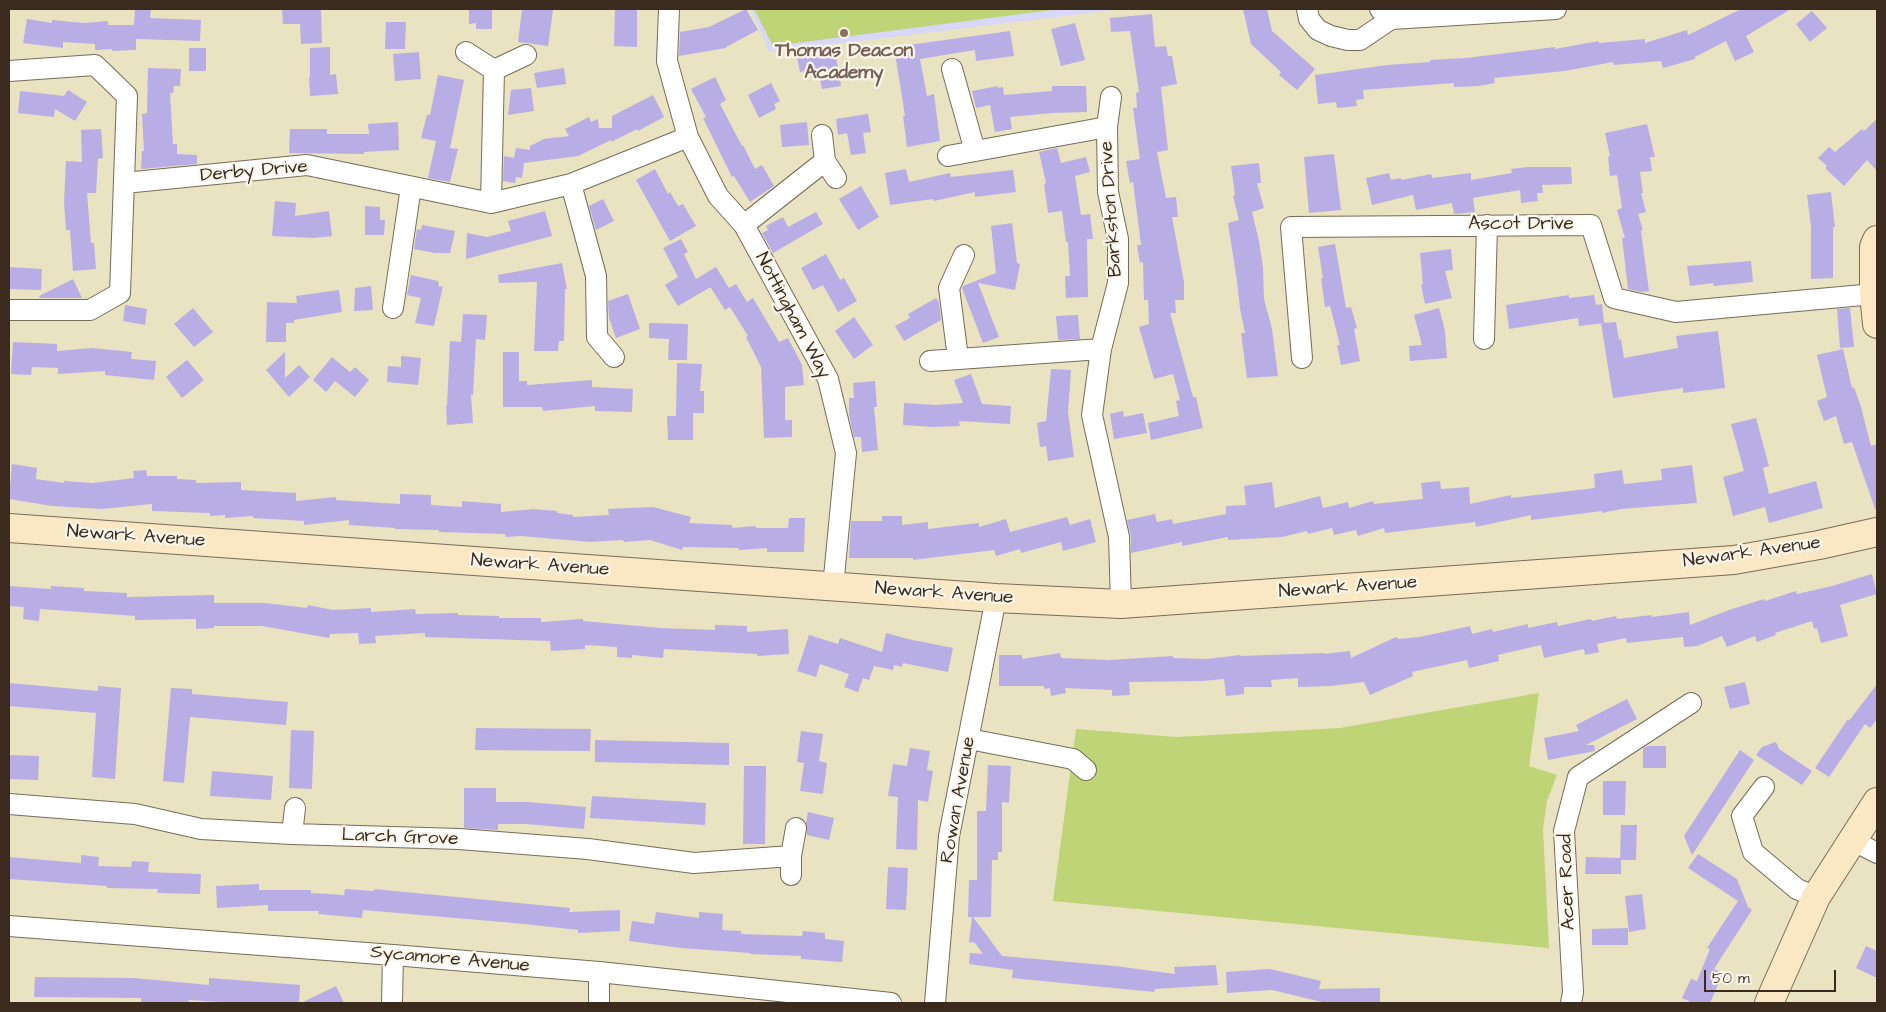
<!DOCTYPE html>
<style>
body{margin:0}
#map{position:relative;width:1886px;height:1012px;overflow:hidden;background:#e9e3c2;font-family:"Architects Daughter",sans-serif}
canvas{display:block}
.frame{position:absolute;inset:0;border:10px solid #3b2a1e;pointer-events:none}
.scale{position:absolute;left:1704px;top:970px;width:132px;height:22px;box-sizing:border-box;border:2px solid #3b2a1e;border-top:0;padding-left:6px;font-size:15px;line-height:18px;white-space:nowrap;color:#3b2a1e;-webkit-text-stroke:4px #fbf7ec;paint-order:stroke}
</style>
<div id="map">
<canvas width="1886" height="1012"></canvas>
<div class="frame"></div>
<div class="scale">50 m</div>
</div>
<script>
const ctx = document.querySelector('canvas').getContext('2d');
ctx.lineJoin = 'round';
function fill(path, color) {
  ctx.fillStyle = color;
  ctx.fill(path, 'evenodd');
}
function shape(rows) {
  const path = new Path2D();
  for (const r of rows) {
    path.moveTo(r[0], r[1]);
    for (let i = 2; i < r.length; i += 2) path.lineTo(r[i], r[i + 1]);
  }
  return path;
}
function trace(path, color, width, dash) {
  ctx.strokeStyle = color;
  ctx.lineWidth = width;
  ctx.lineCap = dash ? 'butt' : 'round';
  ctx.setLineDash(dash || []);
  ctx.stroke(path);
}
function drawText(font, color, halo, rows, align = 'center') {
  ctx.font = font + ' "Architects Daughter",sans-serif';
  ctx.lineWidth = 4.5;
  ctx.setLineDash([]);
  ctx.textBaseline = 'middle';
  ctx.strokeStyle = halo;
  ctx.fillStyle = color;
  for (const [text, x, y, turn = 0] of rows) {
    ctx.save();
    ctx.translate(x, y);
    ctx.rotate((+turn || 0) * Math.PI / 180);
    ctx.textAlign = isNaN(turn) ? turn : align;
    if (halo) ctx.strokeText(text, 0, 0);
    ctx.fillText(text, 0, 0);
    ctx.restore();
  }
}
fill(shape([
 [751,9,1122,9,769,52]
]), '#d8d7f8');
fill(shape([
 [754,9,1060,9,773,46],
 [1539,693,1529,766,1557,775,1547,801,1543,829,1549,948,1053,901,1076,729,1176,737,1340,728]
]), '#bed477');
fill(shape([
 [135,9,151,9,150,18,201,20,200,41,136,39,136,50,112,51,112,49,95,50,95,44,63,42,63,48,23,43,27,19,52,23,52,20,84,23,108,21,108,25,134,25],
 [282,9,321,9,322,43,301,44,300,24,283,24],
 [469,9,492,9,492,29,476,29,476,23,469,24],
 [522,9,553,10,548,46,518,42],
 [615,9,637,9,637,47,614,46],
 [746,9,758,30,726,47,726,48,679,56,680,32,709,27],
 [1243,9,1267,9,1272,31,1315,69,1297,90,1279,75,1281,72,1251,44],
 [1741,9,1791,9,1746,36,1754,52,1735,61,1726,41,1695,57,1695,59,1663,68,1661,61,1614,65,1613,62,1565,71,1494,78,1495,83,1479,86,1454,87,1454,83,1363,90,1364,99,1356,100,1357,106,1337,108,1336,102,1318,104,1315,75,1387,65,1430,62,1430,60,1466,58,1555,47,1555,49,1599,41,1599,43,1645,39,1645,43,1687,30,1688,35],
 [1812,11,1827,28,1810,42,1796,24],
 [1152,14,1155,47,1166,46,1168,56,1172,56,1177,84,1161,87,1168,150,1157,152,1166,198,1176,197,1178,217,1172,217,1184,282,1184,300,1175,300,1176,313,1170,313,1193,397,1196,397,1203,428,1151,440,1148,423,1179,416,1176,401,1180,400,1173,374,1154,379,1139,327,1149,324,1148,300,1144,300,1143,262,1140,263,1137,245,1141,245,1133,182,1130,183,1126,161,1140,159,1133,108,1137,108,1136,93,1139,92,1130,31,1111,32,1110,18],
 [386,22,406,22,405,49,385,49],
 [1075,23,1085,60,1061,66,1051,29],
 [1010,31,1014,56,976,61,975,50,920,59,927,96,934,94,940,141,907,147,903,116,905,116,894,47],
 [330,47,330,75,336,74,338,94,310,96,309,77,310,77,310,48],
 [189,48,206,48,206,71,189,71],
 [835,50,841,86,822,89,818,69,800,72,797,57],
 [419,52,421,79,395,81,393,54],
 [148,68,181,69,180,86,174,86,173,93,170,93,173,144,177,144,177,154,197,155,197,164,141,169,142,151,144,151,142,114,147,113],
 [564,68,566,84,537,88,534,73],
 [438,75,464,80,450,148,458,149,450,182,428,178,436,141,421,138,427,115,430,115],
 [715,77,726,100,720,104,742,146,743,145,755,169,762,165,774,186,750,202,734,176,732,177,703,118,706,117,691,89],
 [771,83,780,101,774,104,776,109,759,118,748,95],
 [998,86,998,88,1003,87,1004,95,1052,91,1052,86,1086,86,1087,112,1052,113,1010,117,1012,129,995,132,990,105,976,108,972,91],
 [531,88,534,111,508,115,511,90],
 [68,90,87,102,75,121,55,109,54,117,18,113,20,91,64,96],
 [653,95,664,117,638,131,637,129,611,142,611,140,578,156,524,163,522,178,516,177,515,183,503,181,504,156,514,158,516,148,530,150,530,146,544,139,569,136,565,129,589,117,591,122,598,119,599,128,612,128,612,116],
 [868,114,871,132,863,133,866,153,851,155,847,133,838,135,836,119],
 [1877,119,1877,171,1867,160,1844,186,1825,168,1827,166,1818,158,1829,147,1835,152,1862,129,1864,131],
 [398,122,399,150,364,152,364,154,289,153,290,129,327,129,327,134,369,134,368,124],
 [807,122,809,145,782,147,780,125],
 [1647,124,1655,157,1650,157,1652,171,1640,172,1643,193,1641,193,1646,212,1638,214,1643,230,1641,231,1649,291,1642,292,1628,289,1622,238,1625,238,1617,210,1622,208,1617,175,1610,176,1608,157,1610,156,1605,133],
 [101,129,103,158,98,159,96,193,87,193,91,243,94,243,96,269,73,271,70,230,66,230,64,202,66,161,82,162,81,130],
 [1057,148,1061,163,1086,157,1090,172,1075,176,1081,215,1090,214,1093,239,1087,239,1088,297,1066,298,1065,276,1070,276,1068,242,1066,242,1062,211,1048,213,1044,184,1046,183,1039,152],
 [1334,154,1341,210,1309,213,1304,157],
 [1259,163,1261,183,1257,183,1264,208,1252,212,1259,241,1263,268,1264,299,1272,329,1278,376,1247,378,1241,333,1245,333,1240,309,1237,281,1228,223,1239,220,1233,196,1235,195,1231,166],
 [1528,167,1571,167,1572,184,1542,185,1543,193,1537,193,1538,201,1521,203,1520,190,1473,198,1475,212,1454,214,1452,203,1416,210,1413,195,1372,205,1366,178,1389,173,1391,180,1401,178,1401,180,1431,174,1432,178,1471,173,1471,180,1512,173,1511,169],
 [655,169,668,194,670,192,678,206,683,204,696,226,670,241,636,180],
 [906,169,909,182,950,173,951,177,1013,170,1016,192,975,197,975,192,934,201,933,199,890,205,885,173],
 [861,186,879,217,858,230,839,199],
 [1831,192,1835,227,1833,227,1833,278,1811,279,1811,226,1807,195],
 [603,199,614,221,596,230,589,206],
 [275,201,296,203,295,216,329,211,332,236,313,238,272,236],
 [365,206,380,207,380,220,385,220,384,235,365,235],
 [545,211,552,236,466,259,467,233,487,237,511,231,508,221],
 [816,212,823,224,773,253,762,233,768,230,766,226,783,217,788,227],
 [1012,223,1017,263,1020,264,1015,290,978,283,999,337,983,343,962,288,963,286,996,273,991,226],
 [422,225,455,231,450,253,435,253,414,249,417,229,421,230],
 [681,239,688,252,684,254,696,279,716,267,729,288,736,284,747,302,753,298,779,342,788,338,802,365,804,385,785,387,785,420,792,420,792,437,764,438,761,367,746,337,748,336,730,307,725,310,711,288,709,288,678,306,665,285,678,277,663,248],
 [1335,244,1346,308,1351,307,1357,328,1354,329,1360,361,1341,365,1337,345,1340,345,1330,306,1325,307,1321,278,1323,278,1318,247],
 [1451,249,1453,270,1445,271,1452,298,1425,304,1421,285,1423,284,1420,253],
 [826,254,840,280,844,278,857,301,838,312,823,285,813,290,801,268],
 [1751,261,1753,282,1714,286,1713,283,1690,286,1687,266],
 [562,263,567,289,565,289,564,341,559,341,558,351,534,351,537,282,499,283,498,275],
 [9,267,42,269,41,290,9,289],
 [411,275,438,281,439,287,443,286,434,326,415,323,421,298,407,295],
 [73,279,82,298,40,298,39,296],
 [371,286,373,310,354,311,355,288],
 [339,290,342,312,294,320,294,323,286,323,286,342,266,342,267,302,297,303,296,296],
 [628,294,640,329,616,338,609,318,608,301],
 [1569,295,1569,298,1594,295,1596,305,1602,304,1604,323,1579,326,1578,318,1509,329,1506,305],
 [936,298,939,303,941,320,904,341,895,326,910,318,908,314],
 [125,305,147,309,145,325,123,321],
 [193,308,213,332,194,347,174,324],
 [1439,308,1445,331,1447,358,1410,361,1409,346,1422,345,1414,315],
 [1850,308,1854,347,1840,348,1837,309],
 [463,314,487,315,485,340,476,339,473,395,471,395,473,423,447,425,446,406,447,406,450,341,461,342],
 [1078,315,1080,339,1058,340,1056,316],
 [854,317,873,345,854,359,835,331],
 [1616,322,1619,340,1621,339,1624,358,1678,348,1676,336,1718,331,1725,388,1683,393,1683,388,1613,398,1601,323],
 [649,323,688,324,687,360,668,360,669,339,649,338],
 [13,342,57,344,57,351,92,348,132,352,131,359,156,361,154,380,105,375,105,371,58,374,58,368,32,367,31,375,11,374],
 [1843,349,1852,388,1854,387,1861,407,1871,446,1877,444,1877,509,1875,509,1852,442,1844,444,1836,416,1824,421,1817,401,1827,397,1817,355],
 [285,352,285,378,299,365,310,377,289,397,266,370],
 [503,352,519,352,519,381,527,381,527,385,592,380,592,387,633,389,632,412,595,411,595,406,543,411,542,407,503,407],
 [401,356,421,358,418,385,387,382,388,366,401,367],
 [332,357,350,372,355,367,369,380,355,397,335,381,326,392,313,380],
 [187,360,204,380,182,398,166,377],
 [677,363,702,364,700,391,704,391,704,413,693,413,693,440,668,440,667,416,676,416],
 [1051,369,1071,370,1068,412,1074,457,1048,461,1046,446,1040,447,1037,423,1046,421],
 [971,374,982,404,1011,406,1010,424,959,421,960,426,934,427,903,425,904,403,935,405,963,403,954,380],
 [875,381,877,407,874,407,878,450,862,452,861,437,854,437,849,415,849,398,854,398,853,383],
 [1123,411,1124,417,1143,413,1147,433,1114,439,1110,414],
 [1756,418,1769,466,1763,468,1769,494,1816,481,1823,508,1769,523,1765,507,1733,516,1723,477,1744,471,1731,424],
 [12,464,37,468,36,479,64,483,64,481,93,483,134,478,133,471,146,470,147,476,177,476,177,479,196,480,196,483,241,482,241,490,296,493,296,501,336,497,336,500,400,504,400,494,431,495,431,505,462,507,462,501,501,504,501,512,534,509,557,511,557,513,573,515,573,517,609,515,608,509,653,507,691,517,689,523,732,525,732,528,756,526,756,528,788,528,789,518,805,518,804,552,767,552,767,548,739,550,738,548,683,547,682,550,650,540,624,542,623,540,590,542,521,536,506,537,505,534,439,532,439,530,395,529,395,528,349,525,349,520,304,525,304,521,253,518,253,516,225,518,225,515,210,516,210,513,152,511,152,504,102,509,52,506,9,499],
 [1692,465,1697,503,1621,509,1602,513,1602,511,1531,520,1531,515,1476,527,1475,522,1385,533,1384,528,1358,536,1356,530,1334,535,1332,528,1308,534,1307,531,1282,537,1228,540,1228,537,1182,546,1182,542,1131,553,1131,537,1127,520,1155,514,1157,522,1172,519,1173,524,1226,514,1226,506,1246,505,1244,486,1272,482,1275,508,1320,496,1323,508,1348,502,1349,508,1373,501,1374,504,1423,499,1421,483,1440,481,1441,489,1469,487,1470,504,1511,495,1511,498,1595,488,1594,474,1622,470,1624,484,1662,480,1661,469],
 [882,516,902,516,902,525,928,522,928,529,979,523,979,527,1006,519,1010,532,1067,517,1070,525,1090,519,1096,542,1063,551,1061,542,1021,553,1020,549,996,556,994,550,913,560,913,558,849,558,851,521,882,521],
 [1872,574,1877,594,1840,605,1848,636,1821,643,1817,628,1814,629,1812,621,1775,633,1776,635,1757,642,1755,636,1727,647,1722,636,1697,646,1684,647,1683,637,1627,643,1626,638,1597,644,1599,652,1585,655,1584,649,1544,658,1541,645,1498,655,1499,661,1469,668,1467,660,1412,672,1413,676,1370,695,1364,682,1331,686,1298,687,1298,678,1271,680,1272,687,1244,687,1244,694,1226,696,1224,679,1203,681,1129,682,1130,695,1112,696,1112,690,1065,688,1066,693,1051,696,1050,688,1044,689,1044,686,999,686,999,655,1022,655,1022,659,1060,653,1061,658,1109,660,1173,656,1173,658,1207,659,1240,655,1240,656,1324,653,1324,654,1350,651,1351,658,1396,637,1398,639,1420,637,1470,626,1472,634,1492,629,1493,632,1528,624,1528,628,1557,622,1558,626,1591,619,1592,621,1616,616,1617,619,1652,615,1652,617,1689,612,1690,625,1729,610,1764,599,1765,601,1796,591,1797,594,1832,586],
 [9,586,51,589,51,586,84,588,84,591,127,593,127,597,214,595,214,603,265,603,307,608,308,605,333,610,371,608,371,612,415,609,416,614,458,613,458,615,499,616,499,618,541,618,541,622,583,619,583,621,661,628,715,630,715,625,747,626,747,632,788,629,789,654,757,656,757,654,664,649,663,658,632,655,632,658,617,657,617,647,585,645,585,649,551,651,550,641,425,637,425,633,375,636,376,643,359,644,358,633,330,634,329,638,262,626,214,626,214,628,196,629,196,619,135,620,135,616,40,609,39,621,23,619,24,607,9,606],
 [886,633,908,639,953,648,948,672,903,663,902,667,894,665,893,670,874,666,869,680,863,678,858,692,844,687,849,674,820,664,816,677,797,671,809,635,838,644,840,638,882,652],
 [1745,682,1750,704,1730,709,1724,687],
 [9,683,98,691,98,686,121,688,115,779,92,777,96,713,9,706],
 [1877,684,1877,719,1870,728,1865,724,1829,777,1815,768,1848,719,1849,721],
 [171,688,192,689,192,694,288,702,286,725,190,717,184,783,163,781],
 [1627,699,1637,719,1586,745,1594,745,1595,751,1548,760,1544,738,1579,731,1576,725],
 [476,728,591,729,590,751,475,750],
 [291,730,314,731,312,789,289,788],
 [801,731,823,734,819,761,827,763,823,794,800,791,804,763,797,762],
 [595,740,729,743,729,765,595,762],
 [1776,742,1779,749,1812,771,1802,785,1756,755,1762,747],
 [1648,746,1666,746,1666,768,1643,768,1643,748],
 [910,748,930,751,927,770,933,771,928,802,918,800,917,850,896,849,898,797,888,796,893,764,907,766],
 [1740,750,1754,760,1692,855,1684,836],
 [9,755,39,756,38,780,9,779],
 [988,765,1011,766,1009,803,1002,802,1002,852,998,852,998,860,992,860,991,917,973,917,1002,956,1115,966,1175,974,1174,967,1216,965,1218,985,1155,989,1154,992,1012,978,1013,970,969,964,970,953,983,954,975,943,969,942,972,917,968,917,969,880,977,880,977,811,986,811],
 [744,766,766,766,765,844,743,844],
 [212,771,273,776,271,800,210,796],
 [1603,781,1626,781,1625,815,1603,815],
 [464,788,496,788,496,802,528,802,586,807,584,829,526,824,498,824,498,830,464,828],
 [592,796,706,803,705,825,590,818],
 [808,812,834,818,829,840,807,835,806,822],
 [1621,825,1637,825,1636,860,1621,860,1621,874,1585,874,1586,857,1620,858],
 [1698,854,1737,879,1748,907,1752,910,1714,969,1723,973,1710,1003,1693,1003,1682,998,1691,979,1697,981,1710,949,1707,948,1738,901,1688,868],
 [81,855,99,857,98,866,131,867,132,861,149,862,148,872,201,874,200,894,157,893,158,889,107,888,107,886,9,879,9,857,81,863],
 [888,867,908,868,906,910,886,909],
 [259,884,259,890,311,890,311,893,344,895,345,889,374,891,374,889,570,908,569,912,620,910,620,931,578,933,578,930,525,924,363,910,362,918,318,914,319,911,268,911,268,905,217,908,216,886],
 [1642,894,1646,929,1629,932,1625,896],
 [656,912,699,918,699,912,723,914,722,930,741,931,741,934,802,936,803,931,825,933,825,939,844,941,842,962,801,959,801,956,750,954,750,953,681,948,629,941,632,921,654,924],
 [1628,928,1628,945,1592,945,1592,929],
 [1866,946,1877,951,1877,978,1856,968],
 [1270,969,1321,981,1319,989,1380,988,1380,1003,1326,1003,1272,990,1227,993,1226,972],
 [35,977,133,978,209,985,209,978,300,985,299,1003,238,1003,189,1000,188,1003,155,1003,141,1002,141,998,34,997],
 [336,986,344,1003,301,1003]
]), '#b8aee5');
const street = shape([
 [669,9,667,61,688,137,718,196,744,225,828,379,846,453,833,587],
 [1307,9,1309,19,1318,30,1331,36,1348,40,1360,40,1391,19],
 [1380,9,1391,19,1556,9],
 [466,52,494,70],
 [952,69,975,151],
 [494,70,526,55],
 [9,71,95,65,127,96,120,293,90,310,9,310],
 [1111,97,1107,127,1108,192,1118,239,1118,283,1101,349,1092,415,1119,537,1121,604],
 [822,135,825,161,836,178],
 [948,156,1107,127],
 [124,183,307,165,491,203,571,184,688,137],
 [571,184,596,276,597,337,614,357],
 [491,203,494,70],
 [744,225,825,161],
 [393,308,411,187],
 [1484,339,1487,225],
 [958,358,949,288,964,255],
 [1302,358,1291,227,1591,225,1614,298,1676,312,1874,294],
 [930,361,1101,349],
 [969,739,1073,759,1086,770],
 [1764,787,1742,816,1753,852,1797,889,1816,897],
 [9,804,135,814,201,829,292,834,459,839,588,849,694,863,791,856],
 [292,834,295,808],
 [1852,840,1877,853],
 [791,875,791,856,796,828],
 [9,926,393,955,599,972,891,1003],
 [392,1003,393,955],
 [599,1003,599,972],
 [935,1003,949,836,996,598],
 [1571,1003,1573,992,1564,831,1578,777,1691,703]
]);
const secondary = shape([
 [1877,240,1874,247,1874,294,1877,324],
 [9,528,996,598,1121,604,1734,560,1819,545,1877,532],
 [1769,1003,1816,897,1877,802]
]);
trace(street, '#786b57', 22);
trace(secondary, '#786b57', 30);
trace(street, '#fff', 20);
trace(secondary, '#fae7c3', 28);
for (const [x, y, r, color] of [
 [844,33,5,"#8d6e63"]
]) {
  const dot = new Path2D();
  dot.arc(x, y, r, 0, 2 * Math.PI);
  ctx.fillStyle = color;
  ctx.fill(dot);
  trace(dot, '#fbf7ec', 2);
}
drawText('bold 19px', '#785e54', '#fbf7ec', [
 ["Thomas Deacon",844,52],
 ["Academy",844,74]
]);
drawText('19px', '#3b2a1e', '#fbf7ec', [
 ["Derby Drive",254,172,-5],
 ["Barkston Drive",1112,209,-94],
 ["Ascot Drive",1521,225],
 ["Nottingham Way",792,316,62],
 ["Newark Avenue",136,537,4],
 ["Newark Avenue",1752,553,-8],
 ["Newark Avenue",540,566,4],
 ["Newark Avenue",1348,588,-4],
 ["Newark Avenue",944,594,4],
 ["Rowan Avenue",959,800,-80],
 ["Larch Grove",400,838,2],
 ["Acer Road",1568,882,-92],
 ["Sycamore Avenue",450,960,5]
]);
</script>
